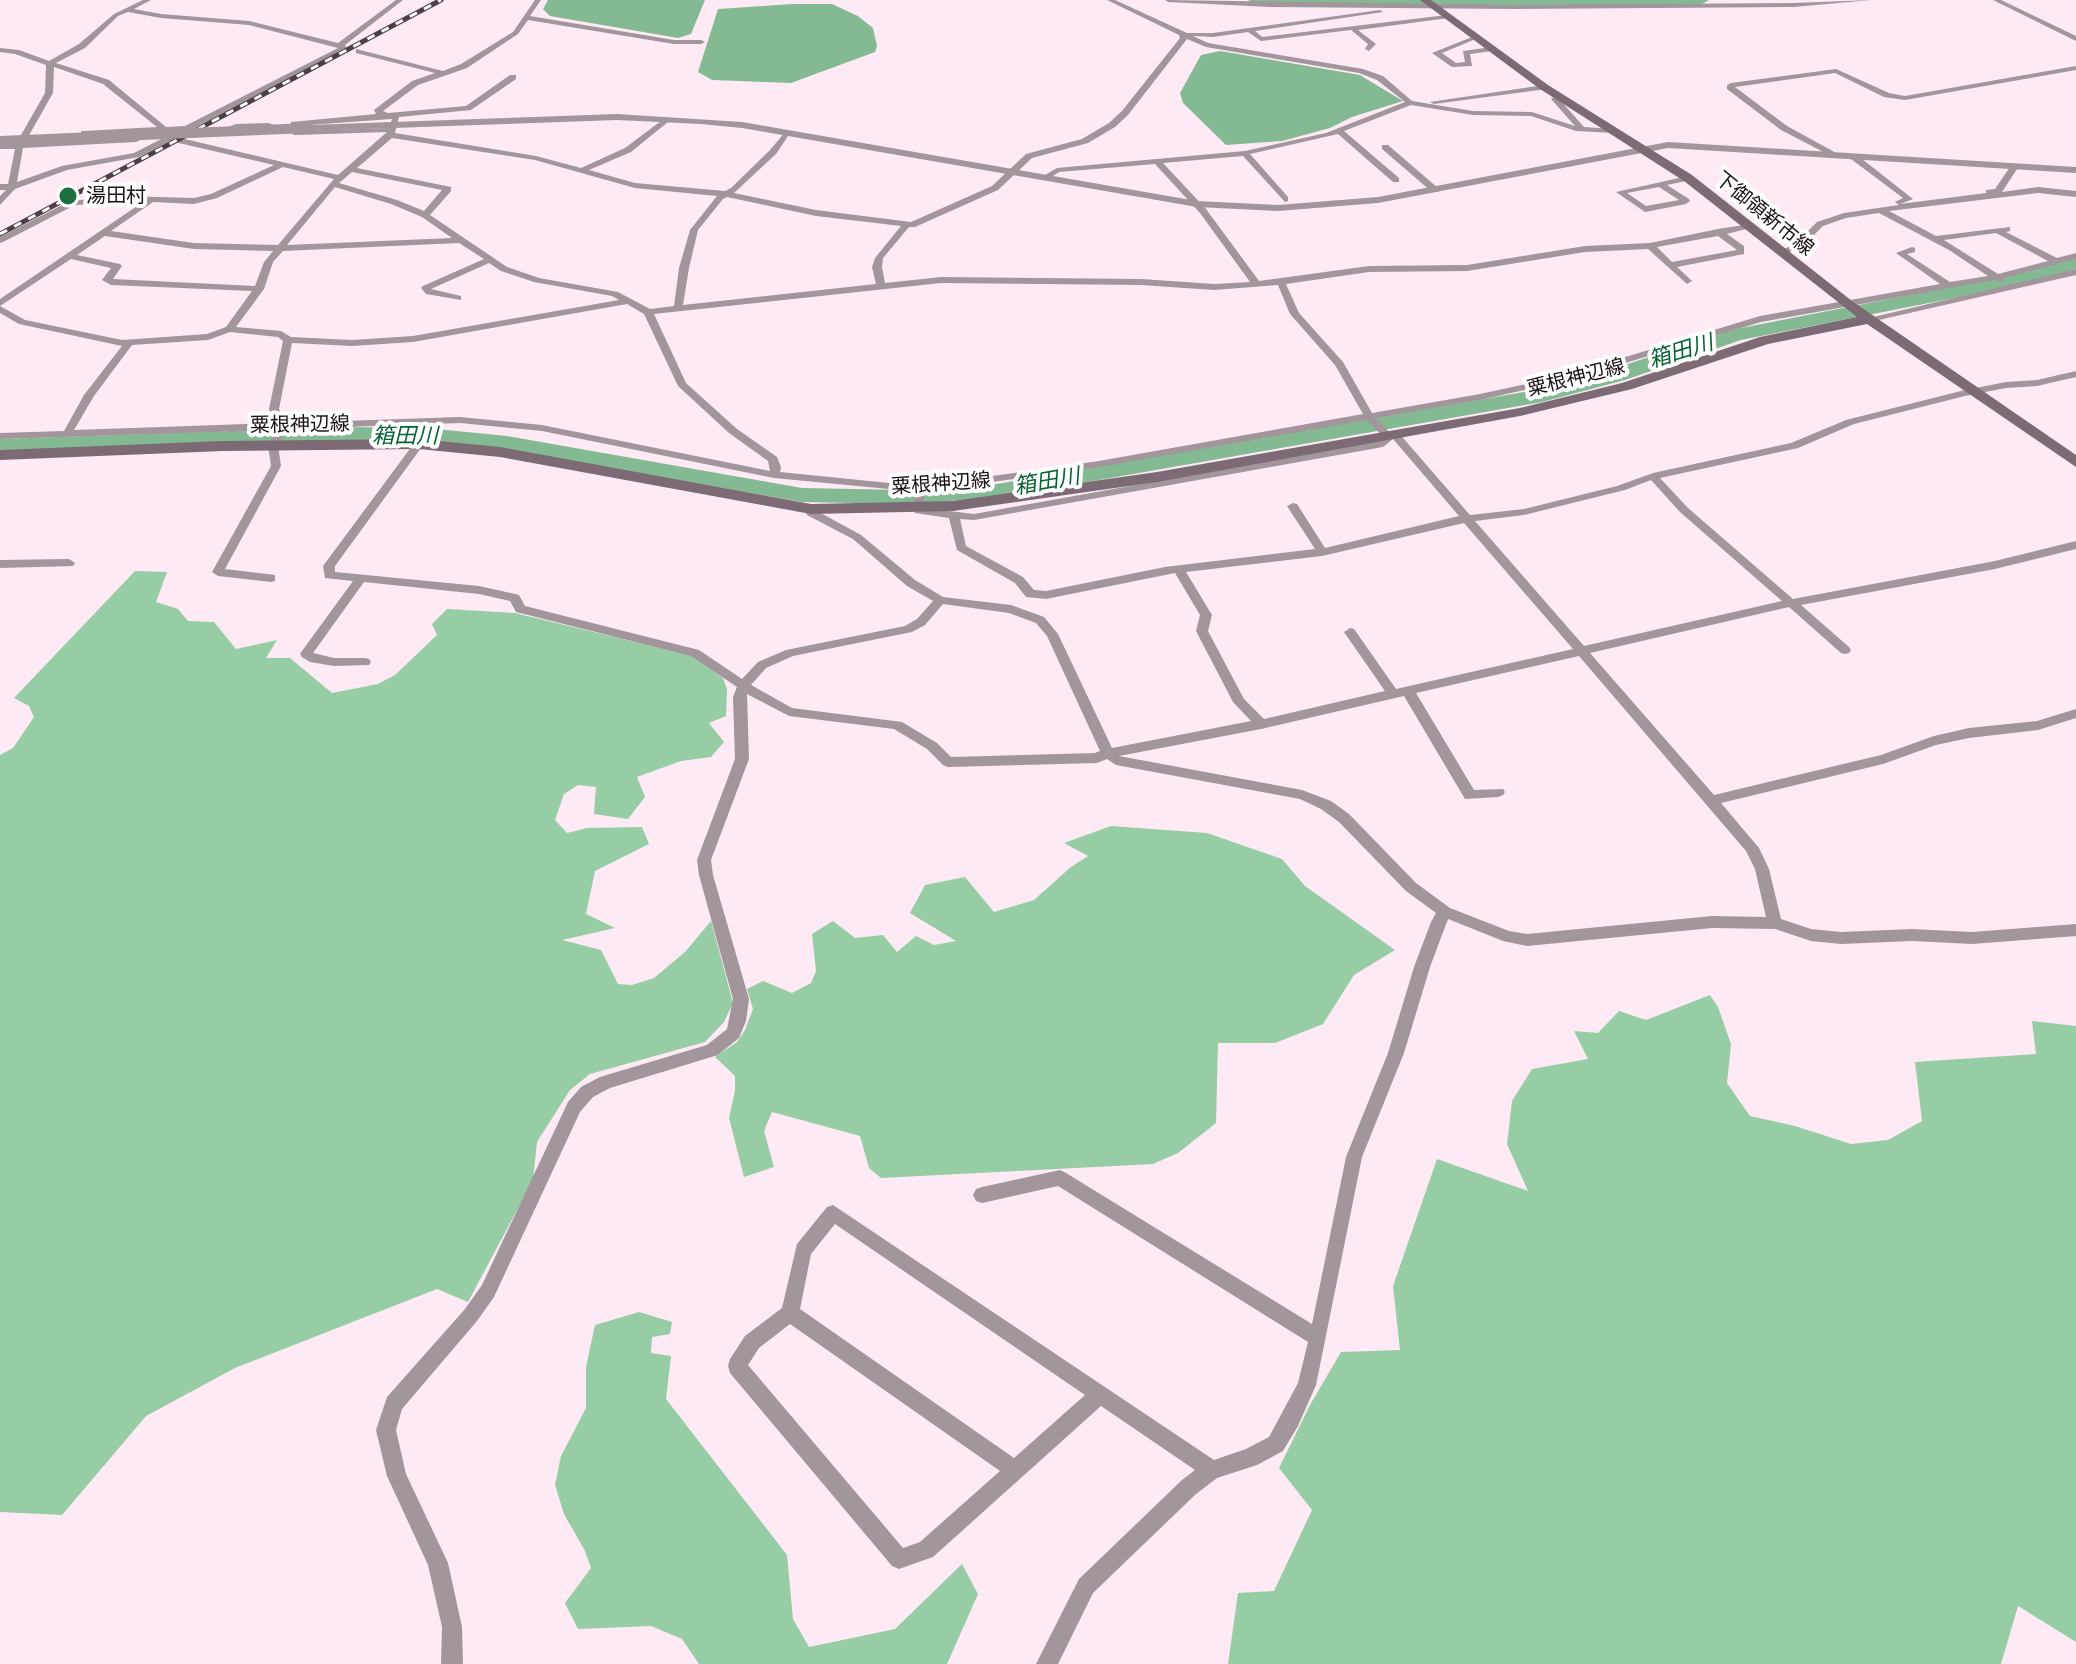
<!DOCTYPE html>
<meta charset="utf-8">
<style>
body{margin:0}
canvas{display:block;background:#fdeaf5}
</style>
<canvas width="2076" height="1664"></canvas>
<script>
const ctx = document.querySelector('canvas').getContext('2d');
ctx.lineJoin = 'round';
function fill(path, color) {
  ctx.fillStyle = color;
  ctx.fill(path, 'evenodd');
}
function shape(rows) {
  const path = new Path2D();
  for (const r of rows) {
    path.moveTo(r[0], r[1]);
    for (let i = 2; i < r.length; i += 2) path.lineTo(r[i], r[i + 1]);
  }
  return path;
}
function trace(path, color, width, dash) {
  ctx.strokeStyle = color;
  ctx.lineWidth = width;
  ctx.lineCap = dash ? 'butt' : 'round';
  ctx.setLineDash(dash || []);
  ctx.stroke(path);
}
function drawText(font, color, halo, rows, align = 'center') {
  ctx.font = font + ' "Work Sans","Noto Sans JP",sans-serif';
  ctx.lineWidth = 8;
  ctx.setLineDash([]);
  ctx.textBaseline = 'middle';
  ctx.strokeStyle = halo;
  ctx.fillStyle = color;
  for (const [text, x, y, turn = 0] of rows) {
    ctx.save();
    ctx.translate(x, y);
    ctx.rotate((+turn || 0) * Math.PI / 180);
    ctx.textAlign = isNaN(turn) ? turn : align;
    if (halo) ctx.strokeText(text, 0, 0);
    ctx.fillText(text, 0, 0);
    ctx.restore();
  }
}
fill(shape([
 [135,571,167,572,156,602,178,609,188,621,214,622,236,649,277,640,266,658,290,658,332,693,378,684,395,675,437,635,432,624,447,609,515,613,693,656,723,678,727,689,726,716,709,723,724,742,711,757,681,761,637,777,645,797,628,819,594,814,596,787,578,785,564,794,555,820,567,833,587,828,642,827,649,844,595,871,586,914,615,928,562,940,601,950,618,984,632,985,654,978,685,952,711,921,733,1003,724,1022,705,1042,590,1074,570,1090,537,1142,533,1180,468,1302,437,1289,235,1368,146,1416,62,1515,0,1512,0,755,13,748,34,717,29,706,14,698],
 [1111,826,1207,833,1282,859,1305,886,1395,950,1354,975,1323,1024,1275,1043,1218,1043,1216,1123,1178,1153,1153,1164,881,1178,869,1168,860,1136,772,1112,764,1131,774,1167,744,1177,729,1118,735,1091,735,1076,715,1057,737,1042,745,1030,753,1009,747,989,763,981,792,993,811,983,816,971,812,934,833,921,855,938,883,935,897,952,916,936,934,945,956,941,910,913,925,885,965,877,994,912,1034,900,1071,867,1088,856,1064,843],
 [1710,995,1718,1007,1731,1044,1727,1083,1750,1116,1795,1126,1851,1144,1888,1140,1922,1121,1915,1062,2036,1054,2032,1021,2076,1026,2076,1642,2018,1606,2001,1664,1228,1664,1238,1593,1274,1591,1312,1510,1279,1468,1310,1405,1341,1352,1400,1350,1393,1286,1437,1159,1528,1191,1507,1144,1512,1101,1532,1069,1588,1059,1574,1031,1598,1033,1619,1011,1646,1020],
 [639,1312,672,1322,670,1334,652,1337,651,1353,671,1356,666,1399,787,1555,793,1619,809,1647,895,1629,962,1564,978,1594,947,1664,699,1664,682,1639,651,1626,578,1629,565,1603,591,1568,585,1551,564,1514,555,1485,561,1456,586,1408,586,1367,595,1325]
]), '#96cda5');
fill(shape([
 [548,0,705,0,691,34,678,38,550,16,543,9],
 [793,4,832,4,858,16,873,28,877,46,875,52,791,83,712,80,698,72,718,9],
 [1220,51,1360,75,1403,101,1352,117,1330,128,1282,141,1226,145,1183,103,1180,93,1201,55]
]), '#84ba93');
fill(shape([
 [1248,0,1709,0,1702,4,1630,7,1255,4,1248,0],
 [2076,257,2076,269,2005,288,1741,340,1625,380,1542,402,997,498,905,504,802,502,507,450,426,442,346,441,0,453,0,439,346,427,426,428,507,436,802,488,905,490,997,484,1541,389,1609,370,1736,329,1996,278,2076,257]
]), '#84ba93');
fill(shape([
 [143,0,151,0,134,9,161,14,249,21,338,43,396,0,403,0,345,45,347,49,176,137,338,175,387,132,296,135,293,135,293,131,389,128,392,119,294,126,291,126,291,122,376,114,374,110,412,81,435,73,356,53,356,49,443,71,461,64,513,32,535,0,541,0,530,16,674,40,701,40,705,42,701,44,674,44,528,20,518,34,467,68,418,85,383,111,388,113,466,106,510,75,516,75,516,79,471,110,399,117,395,133,536,156,581,168,625,148,665,118,668,118,668,122,631,152,589,170,635,183,725,191,731,188,770,150,786,131,790,133,776,154,734,193,816,210,911,222,992,186,1026,154,1082,139,1109,123,1122,111,1180,38,1179,35,1107,0,1115,0,1187,33,1213,33,1380,10,1383,12,1255,31,1262,37,1447,15,1449,18,1358,30,1376,44,1369,51,1365,49,1368,44,1351,30,1261,41,1248,32,1213,37,1193,36,1208,43,1363,69,1383,76,1412,101,1473,111,1532,112,1575,126,1551,99,1559,95,1563,97,1560,100,1584,127,1613,129,1617,131,1613,133,1576,131,1531,116,1473,115,1411,105,1344,131,1399,178,1399,182,1393,182,1338,134,1250,154,1288,197,1288,201,1285,202,1243,156,1163,163,1206,209,1259,281,1369,266,1467,265,1585,246,1650,243,1718,229,1750,224,1754,227,1727,234,1744,246,1744,254,1677,267,1692,281,1687,284,1648,249,1585,252,1467,271,1369,272,1286,284,1299,313,1343,362,1372,413,1480,394,1563,376,1760,316,1940,284,1896,253,1912,247,1915,248,1915,252,1907,254,1950,282,1988,276,1949,250,1879,213,1846,218,1823,226,1800,249,1778,255,1778,251,1794,245,1817,222,1844,213,1899,205,1895,202,1903,198,1851,159,1851,155,1857,155,1913,199,1900,204,1986,193,1986,190,1995,189,2012,164,2015,164,2019,166,2002,192,2038,187,2076,191,2076,197,2038,193,1889,211,1936,236,2010,227,2010,231,2006,232,2057,258,2076,253,2076,259,2004,278,2003,281,2000,282,1995,280,1761,322,1569,380,1480,400,1377,418,1389,432,1397,431,1470,515,1524,509,1617,486,1653,473,1791,443,1846,420,1965,390,2006,382,2037,380,2076,371,2076,377,2037,386,2006,388,1965,396,1854,424,1798,448,1660,478,1688,508,1793,599,1995,561,2076,541,2076,549,1995,569,1801,605,1849,647,1851,650,1849,653,1845,654,1841,653,1789,607,1590,653,1714,795,1881,755,1934,736,1969,728,2037,721,2076,709,2076,718,2038,730,1969,738,1936,745,1883,764,1721,803,1759,848,1769,869,1781,919,1811,929,1841,932,1912,929,1972,932,2076,924,2076,936,1972,944,1912,941,1841,944,1811,941,1775,929,1712,928,1527,946,1503,941,1448,919,1430,967,1404,1053,1362,1157,1316,1385,1298,1426,1283,1451,1257,1465,1217,1478,1196,1494,1093,1593,1058,1664,1036,1664,1079,1579,1182,1480,1195,1470,1101,1406,933,1557,899,1569,892,1566,730,1373,728,1366,730,1359,745,1336,782,1308,797,1244,827,1207,833,1205,1214,1460,1246,1449,1269,1437,1298,1383,1308,1342,1058,1186,982,1203,976,1201,973,1195,976,1189,982,1187,1060,1170,1066,1173,1312,1324,1346,1157,1388,1053,1414,967,1431,922,1436,913,1406,891,1339,822,1321,809,1300,799,1116,765,1107,759,1097,763,948,767,943,765,927,749,894,729,789,716,747,694,749,759,711,860,713,875,749,999,746,1021,741,1033,739,1038,718,1055,610,1088,593,1097,580,1112,494,1297,477,1321,402,1409,396,1430,406,1474,448,1563,462,1627,463,1664,441,1664,442,1627,428,1565,387,1476,376,1430,387,1397,465,1309,482,1285,568,1102,581,1087,600,1077,707,1045,727,1029,733,999,699,875,697,860,735,759,733,697,737,687,691,656,516,612,510,601,479,594,364,582,313,653,334,658,365,658,369,659,371,662,369,665,334,666,310,662,302,657,300,654,302,651,353,581,325,578,323,566,415,442,419,441,424,444,335,566,335,572,479,586,515,594,519,595,525,606,699,650,742,679,758,662,786,650,905,626,917,619,933,601,907,586,853,539,807,515,805,509,811,506,815,507,817,511,861,535,915,580,943,597,1011,605,1044,617,1058,634,1112,748,1251,721,1233,702,1196,631,1200,615,1175,573,1046,599,1026,597,1015,583,957,550,949,518,915,513,913,489,889,489,774,478,542,431,460,423,287,429,278,445,281,466,225,569,275,575,275,581,271,582,218,576,212,572,271,466,268,445,276,430,0,439,0,433,64,431,84,395,122,346,19,324,0,313,0,306,25,320,122,340,207,334,226,327,252,291,111,285,102,280,111,268,71,259,0,306,0,299,143,202,75,205,3,242,0,243,0,237,70,201,122,196,194,198,211,194,274,165,170,141,139,157,67,170,15,189,0,205,0,196,6,190,0,190,0,184,8,184,15,149,0,149,0,145,136,138,140,140,136,142,23,148,17,182,62,166,134,153,177,131,81,135,81,131,84,131,157,127,103,84,54,67,53,93,28,137,21,135,45,93,46,65,15,54,0,52,0,48,19,50,49,61,79,44,114,14,143,0],
 [128,12,161,18,249,25,338,48,185,126,166,127,109,80,56,63,85,48,118,16,128,12],
 [1187,39,1206,47,1359,73,1377,80,1405,102,1326,133,1245,151,1057,168,1040,178,1047,180,1059,172,1155,164,1200,213,1250,282,1214,284,1141,279,941,277,885,283,882,267,883,258,909,227,915,227,998,190,1032,158,1088,143,1115,127,1128,115,1187,39],
 [392,138,535,160,635,188,717,196,690,230,679,268,674,306,650,309,618,292,539,278,507,267,430,215,451,191,451,187,357,168,392,138],
 [283,167,334,179,278,245,194,243,111,231,153,202,194,204,217,198,283,167],
 [352,172,442,190,424,211,397,200,339,183,352,172],
 [335,187,391,204,422,217,452,238,287,245,335,187],
 [727,197,816,216,901,226,875,258,872,267,876,284,683,305,689,268,698,230,723,199,727,197],
 [1996,233,2048,261,1998,274,1944,240,1996,233],
 [105,236,194,249,273,251,264,262,255,286,113,279,122,266,120,264,77,255,105,236],
 [1718,236,1737,250,1672,262,1657,247,1718,236],
 [459,243,484,259,423,286,421,288,426,294,461,300,461,296,431,289,489,263,501,271,534,282,612,296,619,300,413,336,352,340,291,337,281,331,236,327,264,289,273,262,283,251,459,243],
 [941,283,1141,285,1214,290,1278,285,1290,314,1335,365,1363,414,1099,461,957,481,889,483,780,472,781,467,777,457,737,429,686,383,654,314,941,283],
 [627,304,644,314,678,386,729,433,768,461,770,471,542,425,460,417,285,423,279,409,292,343,352,346,413,342,627,304],
 [230,332,278,337,283,341,269,409,275,423,74,430,94,396,132,345,208,340,230,332],
 [1367,420,1383,437,1380,441,974,514,924,508,924,488,957,487,1099,467,1367,420],
 [1393,439,1459,516,1325,548,1297,504,1293,503,1287,506,1315,549,1165,567,1046,591,1034,590,1023,577,966,546,960,519,974,520,1383,447,1393,439],
 [1651,480,1680,512,1782,601,1584,646,1475,521,1524,515,1625,490,1651,480],
 [1464,523,1573,649,1396,689,1354,629,1350,628,1344,632,1385,691,1264,719,1244,699,1208,631,1212,615,1186,572,1322,556,1464,523],
 [943,604,1009,613,1036,623,1047,636,1100,751,1095,753,951,757,937,743,902,722,792,708,751,685,766,668,793,656,912,632,925,625,943,604],
 [1579,656,1746,851,1755,869,1766,917,1712,916,1527,934,1509,931,1450,908,1416,883,1349,814,1331,801,1302,790,1119,756,1261,729,1404,696,1465,799,1498,797,1503,795,1505,792,1503,789,1474,790,1416,693,1579,656],
 [835,1224,1085,1395,1014,1458,800,1309,811,1254,835,1224],
 [790,1324,1000,1471,920,1542,903,1548,748,1365,759,1348,790,1324],
 [1165,0,1514,5,1793,3,1872,0,1793,7,1514,9,1270,7,1168,2,1165,0],
 [1993,0,2001,0,2076,36,2076,41,1993,0],
 [1472,37,1478,38,1442,53,1456,63,1465,62,1463,51,1492,47,1492,51,1470,54,1472,66,1452,67,1432,53,1472,37],
 [2076,66,2076,70,1905,100,1884,97,1835,73,1735,87,1787,126,1838,154,1838,158,1835,158,1781,130,1727,89,1727,85,1731,83,1836,69,1889,93,1905,96,2076,66],
 [1544,85,1548,87,1547,89,1434,104,1430,102,1544,85],
 [269,123,273,125,272,127,237,128,219,134,215,132,236,124,269,123],
 [1382,145,1388,145,1438,188,1438,192,1432,192,1382,149,1382,145],
 [1688,176,1691,176,1691,180,1667,185,1689,199,1690,201,1686,204,1645,212,1616,192,1688,176],
 [1659,187,1679,200,1646,206,1627,193,1659,187],
 [2076,269,2076,275,1870,322,1865,319,2076,269],
 [69,559,75,563,73,566,0,568,0,560,69,559]
]), '#a2959c');
fill(shape([
 [617,114,742,122,1197,201,1278,205,1378,197,1668,142,2076,167,2076,173,1668,148,1378,203,1278,211,1197,207,742,128,701,124,617,120,309,131,304,128,309,125,617,114]
]), '#a2959c');
fill(shape([
 [1420,0,1431,0,1548,85,1692,175,1852,301,2076,455,2076,467,1867,324,1768,344,1632,389,1520,416,1157,482,953,511,811,514,500,457,419,449,223,451,0,460,0,450,223,441,419,439,500,447,811,504,953,501,1157,472,1520,408,1622,383,1760,337,1857,317,1684,181,1540,89,1420,0]
]), '#7c6a74');
const rail = shape([
 [0,234,441,0]
]);
trace(rail, '#4c3f47', 5);
trace(rail, '#fff', 3, [8]);
trace(shape([
 [0,141,309,128]
]), '#a2959c', 10);
for (const [x, y, r, color] of [
 [68,196,10,"#1f6e3e"]
]) {
  const dot = new Path2D();
  dot.arc(x, y, r, 0, 2 * Math.PI);
  ctx.fillStyle = color;
  ctx.fill(dot);
  trace(dot, '#fff', 3);
}
drawText('20px', '#1c1118', '#fff', [
 ["湯田村",86,196]
], 'left');
drawText('20px', '#1c1118', '#fff', [
 ["下御領新市線",1764,214,39],
 ["粟根神辺線",1576,378,-14],
 ["粟根神辺線",300,425,-1],
 ["粟根神辺線",941,484,-4]
]);
drawText('italic 22px', '#096433', '#fff', [
 ["箱田川",1681,352,-17],
 ["箱田川",405,437],
 ["箱田川",1047,482,-10]
]);
</script>
